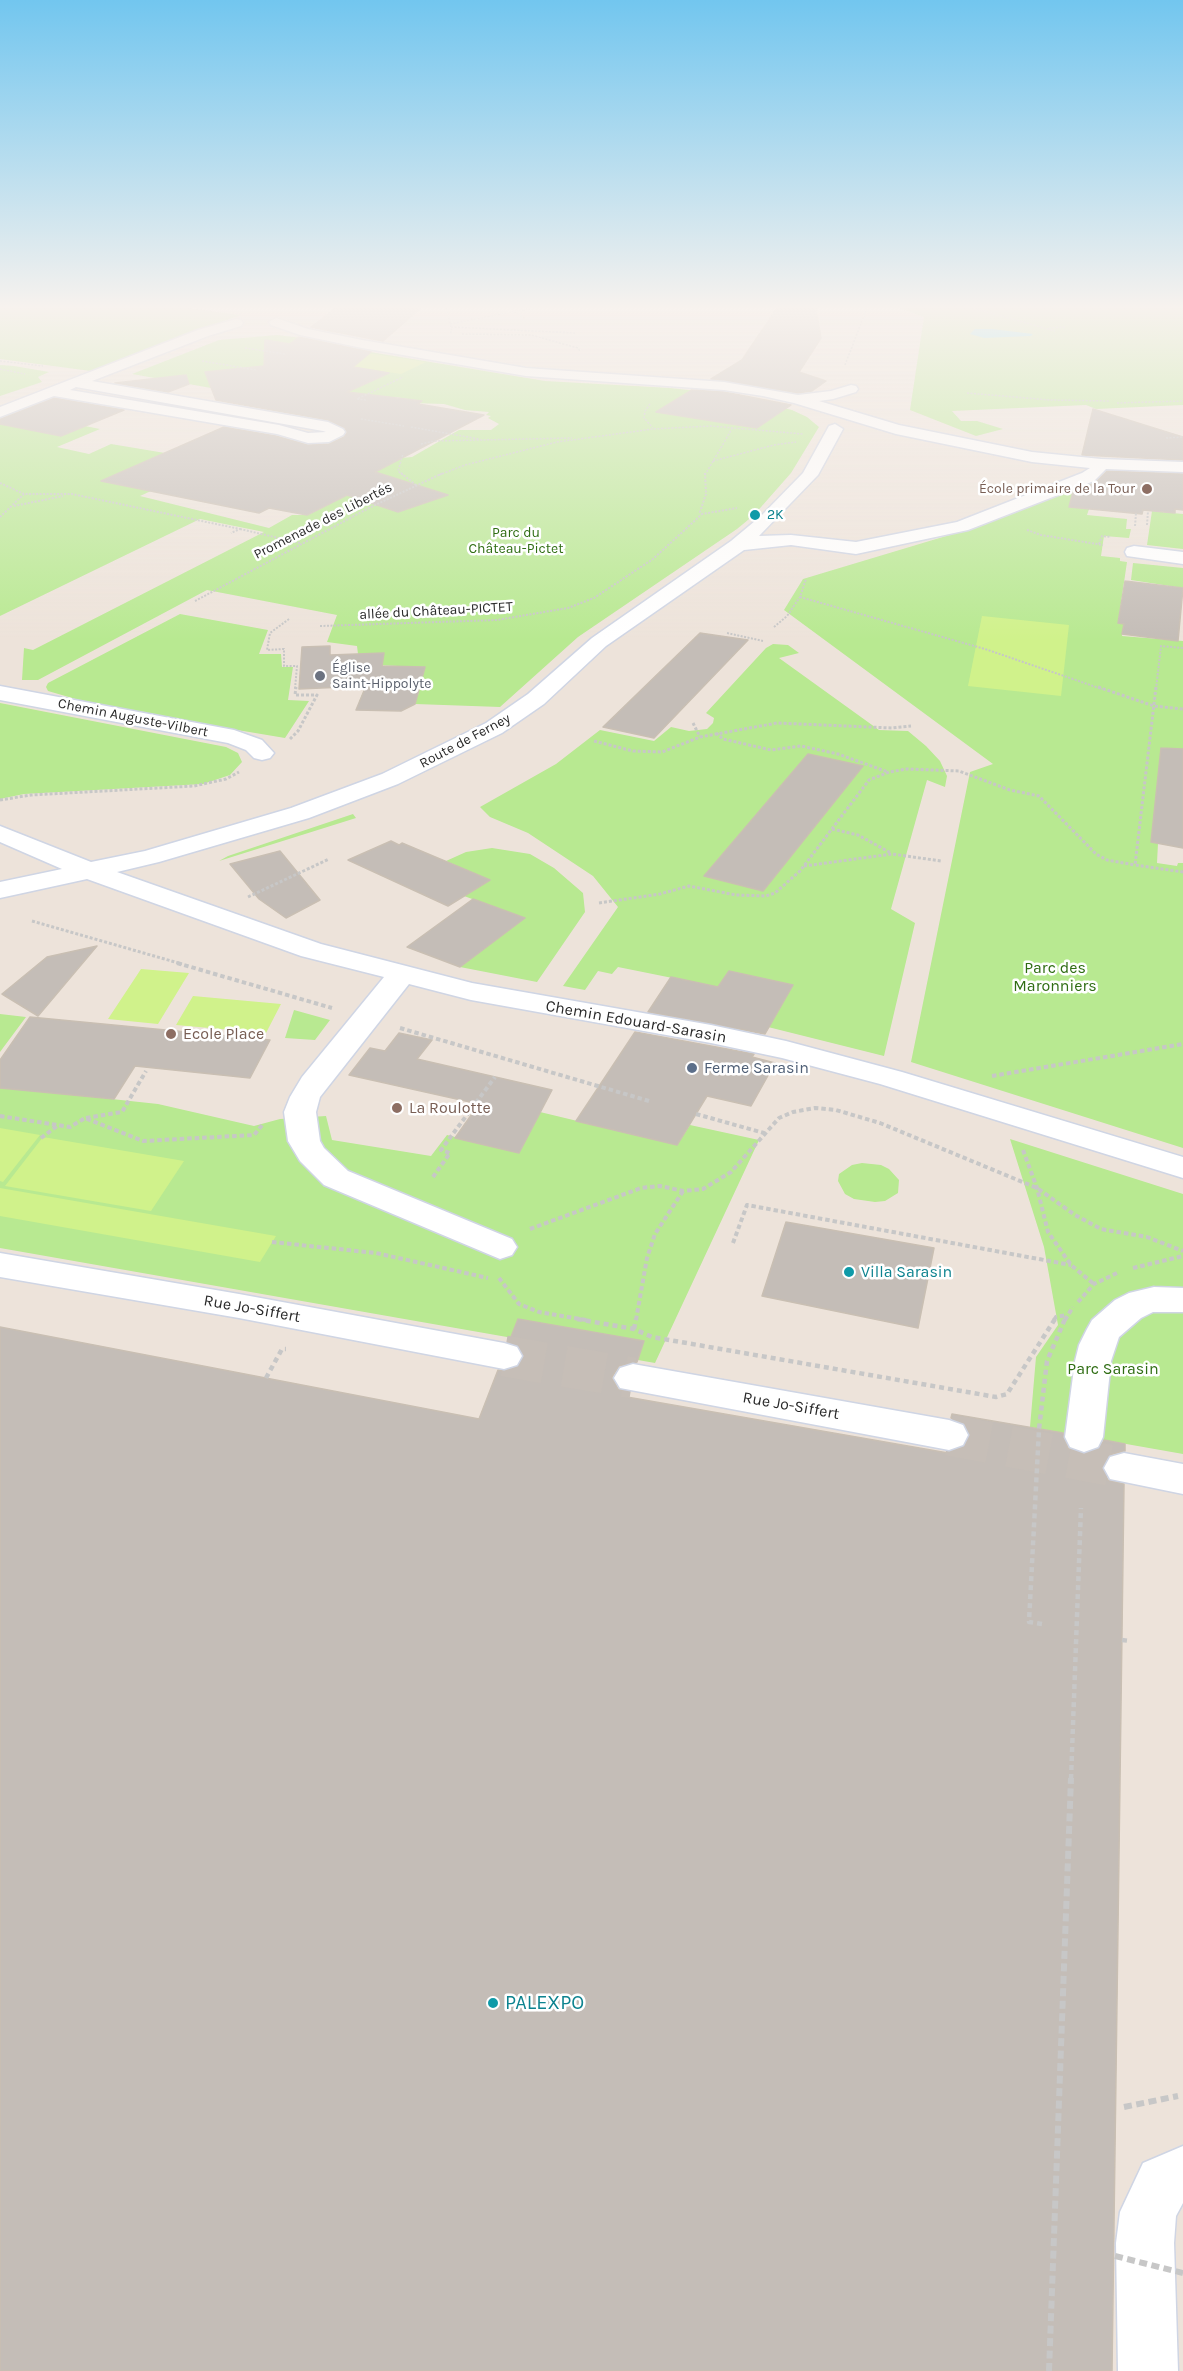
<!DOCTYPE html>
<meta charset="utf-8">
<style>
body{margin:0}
canvas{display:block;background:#ede3da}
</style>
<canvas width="1183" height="2371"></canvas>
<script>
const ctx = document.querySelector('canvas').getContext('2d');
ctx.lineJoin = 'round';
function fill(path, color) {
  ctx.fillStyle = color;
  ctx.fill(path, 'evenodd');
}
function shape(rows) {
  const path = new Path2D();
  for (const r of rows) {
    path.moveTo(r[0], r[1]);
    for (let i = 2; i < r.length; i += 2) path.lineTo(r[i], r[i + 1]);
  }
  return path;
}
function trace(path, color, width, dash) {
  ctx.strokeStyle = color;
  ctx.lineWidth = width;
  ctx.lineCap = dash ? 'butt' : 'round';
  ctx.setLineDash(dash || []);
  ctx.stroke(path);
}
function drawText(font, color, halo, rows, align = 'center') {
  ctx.font = font + ' Karla,sans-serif';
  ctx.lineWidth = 5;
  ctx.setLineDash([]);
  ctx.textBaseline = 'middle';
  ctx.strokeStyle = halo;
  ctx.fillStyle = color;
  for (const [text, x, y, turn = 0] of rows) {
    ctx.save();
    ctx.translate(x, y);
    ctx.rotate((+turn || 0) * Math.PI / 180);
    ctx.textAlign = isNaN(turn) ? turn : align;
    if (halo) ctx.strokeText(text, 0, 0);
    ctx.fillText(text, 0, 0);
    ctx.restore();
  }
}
fill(shape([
 [0,308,188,308,241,315,91,371,0,359],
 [899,308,1183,308,1183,405,1096,409,1086,405,952,411,961,421,977,421,1003,429,976,436,910,410,924,317],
 [277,335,302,338,346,348,545,381,670,388,725,394,792,410,807,417,819,427,791,473,754,515,737,529,578,637,500,707,359,702,364,690,394,691,393,694,418,695,424,667,373,665,358,654,357,646,327,642,337,615,207,590,38,680,22,680,24,648,33,650,264,532,200,519,0,616,0,424,7,422,85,426,100,429,57,447,89,454,111,444,165,453,103,481,132,487,212,463,140,496,269,528,292,515,308,515,333,502,295,494,401,458,412,457,459,430,491,430,499,424,488,418,491,416,486,415,489,412,465,410,444,404,413,403,415,400,395,397,387,401,330,409,132,374,219,340],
 [0,365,14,366,49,372,38,377,42,382,0,396],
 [1115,477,1089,509,1087,515,1127,519,1126,529,1131,529,1129,538,1104,536,1101,556,1120,558,1120,561,1127,562,1118,623,1124,624,1122,636,1183,641,1183,781,1158,843,1157,863,1177,866,1178,863,1183,863,1183,1148,911,1062,970,772,993,764,784,610,803,579,986,524,1087,482],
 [1152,511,1183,514,1183,549,1147,545],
 [1133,563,1183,568,1183,588,1131,580],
 [180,614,268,630,259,654,281,654,282,667,293,667,288,700,309,701,285,738,136,713,86,702,48,691,46,687,48,683],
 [773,644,788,645,799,653,779,658,879,730,908,731,926,746,940,761,947,776,945,787,927,780,891,909,915,923,884,1056,768,1027,775,1016,717,987,618,967,612,974,598,971,585,990,563,986,618,907,593,876,528,833,490,817,480,807,556,764,600,730,654,741,671,727,689,731,707,729,713,723,714,718,706,713,766,648],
 [0,703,226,747,238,753,242,762,230,775,203,784,24,794,0,799],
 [353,814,356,818,219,861,228,856],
 [492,848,530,854,554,868,583,893,585,912,537,982,460,967,524,918,464,896,489,880,446,861,466,852],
 [294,1010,330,1020,315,1040,285,1038],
 [0,1014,26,1017,0,1052],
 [0,1087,158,1104,254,1126,280,1119,326,1116,332,1140,431,1156,447,1135,519,1153,540,1112,677,1145,690,1125,759,1140,655,1363,0,1248],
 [1010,1139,1183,1194,1183,1454,1030,1427,1036,1357,1058,1325,1044,1247],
 [862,1163,881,1165,889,1169,899,1180,898,1193,885,1201,875,1202,854,1199,845,1194,838,1181,839,1174,852,1165]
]), '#b8e991');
fill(shape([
 [348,350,426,362,401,374,323,362],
 [982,616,1069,625,1061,696,968,686],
 [141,969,189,973,158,1024,108,1019],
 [193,996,281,1004,266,1033,176,1025],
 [0,1128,40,1135,3,1182,0,1181],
 [43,1137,184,1161,151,1211,5,1186],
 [0,1188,276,1236,260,1262,0,1216]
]), '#d0f28b');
fill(shape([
 [975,329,992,329,1033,334,1031,336,984,338,970,334]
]), '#62e0f9');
const building = shape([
 [336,308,421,308,383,341,311,327,336,308],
 [777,308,816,308,821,338,799,372,826,381,812,391,798,393,711,379,742,360,777,308],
 [299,337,371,352,353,367,389,373,347,392,422,401,418,404,484,415,375,472,448,495,398,512,347,495,307,515,269,508,259,513,101,481,224,427,276,436,308,445,329,444,344,437,347,433,345,428,328,420,216,400,205,372,264,366,265,340,290,344,299,337],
 [186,375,189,384,168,392,115,383,186,375],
 [692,390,724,392,791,405,757,428,656,412,692,390],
 [54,398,124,410,61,436,0,424,0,419,54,398],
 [1093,409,1183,437,1183,460,1082,455,1093,409],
 [1107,471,1183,474,1183,510,1175,509,1175,513,1143,510,1142,514,1069,507,1073,492,1095,483,1107,471],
 [1125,581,1183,588,1178,641,1122,634,1124,624,1118,623,1125,581],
 [700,633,748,640,654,738,603,727,700,633],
 [330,646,330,655,384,653,382,666,425,667,415,704,401,711,356,710,366,686,299,689,302,647,330,646],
 [1161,748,1183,749,1183,848,1151,842,1161,748],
 [808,754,863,766,763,891,704,876,808,754],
 [391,841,399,845,402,843,490,880,448,906,348,860,391,841],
 [280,851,320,900,286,918,259,899,230,864,280,851],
 [473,899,525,918,460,967,407,947,473,899],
 [97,946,38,1016,2,994,47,957,97,946],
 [729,971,793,985,765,1034,648,1012,671,977,718,987,729,971],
 [30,1017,270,1040,250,1078,135,1066,114,1099,0,1088,0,1060,30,1017],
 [635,1032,754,1054,752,1057,775,1063,751,1106,707,1096,677,1145,576,1121,635,1032],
 [399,1033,432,1040,417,1059,552,1090,519,1153,455,1138,479,1104,349,1075,370,1048,385,1051,399,1033],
 [786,1222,934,1248,918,1328,762,1296,786,1222],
 [518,1319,644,1341,637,1362,619,1366,612,1377,618,1389,629,1392,627,1397,948,1453,964,1447,970,1436,965,1424,951,1418,952,1414,1063,1433,1068,1448,1083,1454,1099,1449,1104,1440,1125,1444,1125,1451,1109,1455,1102,1467,1108,1480,1124,1484,1112,2371,0,2371,0,1327,479,1419,498,1370,505,1371,518,1367,524,1357,519,1346,509,1342,518,1319]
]);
fill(building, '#c4bdb7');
trace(building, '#c9bfb3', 1.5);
trace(shape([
 [504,1356,633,1378],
 [949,1435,1124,1468]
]), '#c6beb7', 41, [41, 20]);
const minor = shape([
 [276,318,308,329,362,340,526,368,724,382,798,395,831,391,851,385,856,386,858,389,856,392,833,399,819,401,899,425,1032,452,1101,459,1183,462,1183,472,1106,469,1094,481,968,530,856,554,791,545,744,550,606,646,544,704,502,733,398,784,309,818,159,862,117,872,321,944,472,983,711,1025,786,1041,902,1072,1183,1157,1183,1178,880,1084,782,1058,711,1043,471,1000,409,984,320,1097,316,1112,320,1141,324,1148,348,1171,512,1239,517,1247,512,1255,500,1259,324,1185,300,1161,288,1141,284,1112,290,1097,302,1077,384,977,301,956,87,879,0,898,0,882,62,869,0,842,0,826,91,862,145,851,291,808,382,774,486,723,528,694,592,638,731,541,761,516,803,473,829,426,835,424,843,429,818,475,759,536,791,535,856,542,957,522,1082,473,1090,468,1032,462,896,434,794,403,763,396,724,390,526,376,362,348,300,335,271,325,269,322,276,318],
 [236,319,241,320,243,323,241,326,208,336,92,381,328,422,343,429,345,432,343,435,329,442,308,443,277,434,54,396,0,417,0,407,198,330,236,319],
 [76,387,323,431,326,432,308,433,279,425,70,390,76,387],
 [1134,546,1183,552,1183,564,1127,556,1125,552,1127,548,1134,546],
 [0,686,234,730,262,740,274,753,270,758,262,760,254,758,246,750,228,743,0,700,0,686],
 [0,1253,239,1294,504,1343,517,1347,522,1356,517,1365,504,1369,239,1318,0,1277,0,1253],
 [1154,1287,1183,1288,1183,1312,1153,1312,1141,1318,1119,1337,1111,1361,1103,1437,1098,1447,1084,1452,1070,1447,1065,1437,1075,1361,1079,1345,1087,1329,1092,1320,1115,1300,1129,1293,1154,1287],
 [633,1364,949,1420,963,1425,968,1435,963,1445,949,1450,620,1388,614,1378,620,1368,633,1364],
 [1124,1453,1183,1464,1183,1494,1110,1479,1104,1468,1110,1457,1124,1453],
 [1183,2146,1183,2203,1176,2216,1174,2243,1178,2371,1118,2371,1116,2243,1120,2212,1143,2163,1183,2146]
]);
trace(minor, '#cfd5e4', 3);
trace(shape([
 [446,308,452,331,450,334],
 [973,308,1055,331],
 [514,312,525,318],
 [450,324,532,308],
 [451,327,575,333],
 [1049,328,1065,327],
 [462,334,531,335,578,348,580,351],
 [245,348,285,354],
 [0,361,43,366],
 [202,361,256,370],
 [845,365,867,308],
 [0,369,25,374],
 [967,393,1050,400,1110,401],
 [366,400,357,399,403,377],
 [1117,403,1183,401],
 [650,404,645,411,644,418,653,428],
 [361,419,404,426],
 [411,427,479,439],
 [1166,438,1183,437],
 [421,444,434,441,572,438],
 [713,461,774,445,796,442],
 [403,475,398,471,403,454],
 [439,475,465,465,557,442,653,429,711,426,803,434],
 [705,475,733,427]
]), '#c7c7c7', 1.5, [2, 1.5]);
trace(shape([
 [401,473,417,486],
 [705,473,706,494,700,512,702,514,737,508],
 [0,483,24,494,72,494,240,529,231,533],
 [14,506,63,496],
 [0,517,24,494],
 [1147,525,1148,511],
 [1135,526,1136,513],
 [240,529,300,543],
 [1027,530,1041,535,1103,545],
 [1099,544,1102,536,1111,537],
 [800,597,985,649,1102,689],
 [195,601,369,508,443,473],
 [289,619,270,633,267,650,284,649,284,666,297,666,295,689],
 [320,626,497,620,568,608,594,598,653,559,702,514],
 [774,627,787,616,800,597,806,579],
 [727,633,763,641],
 [1156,689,1161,646,1183,648]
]), '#c7c7c7', 2, [2, 1.5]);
trace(shape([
 [1098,687,1154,706,1183,709],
 [1156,687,1135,865,1183,872],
 [693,723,700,737],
 [716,733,723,739,771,750,801,746,838,754,888,772],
 [290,739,298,731,317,695,295,695,296,687],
 [594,741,633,751,662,752,700,737,777,723,892,728,911,726],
 [0,800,31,795,194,786,226,779,239,772],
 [832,829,858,835,891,853],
 [804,866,892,854,941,861],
 [248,897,329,859],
 [599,903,660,894,689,886,736,895,766,896,775,893,800,871,869,780,889,772,907,769,959,771,1010,790,1039,796,1096,854,1107,860,1135,865],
 [32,921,182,964]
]), '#c7c7c7', 3, [3, 2]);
trace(shape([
 [177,963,332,1008],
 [400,1028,649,1101],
 [992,1076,1183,1044],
 [696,1114,764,1133],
 [0,1116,70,1127,85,1118,143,1141,254,1135,264,1123],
 [86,1118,122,1112,146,1071],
 [41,1138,57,1126],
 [1023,1150,1037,1188,1048,1232,1071,1265,1095,1285],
 [433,1177,450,1153,441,1150,495,1077],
 [530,1229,641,1188,660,1186,683,1191,703,1189,731,1172,779,1118,793,1112,815,1108,836,1110,880,1123,1037,1188,1075,1215,1101,1229,1147,1237,1183,1251],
 [272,1242,376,1253,488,1278],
 [733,1243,747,1205,1071,1265],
 [1133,1268,1183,1256],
 [499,1278,519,1304,539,1312,586,1320],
 [1078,1302,1094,1284,1117,1273],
 [636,1320,647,1258,655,1234,683,1191],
 [1054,1320,1056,1317,1067,1315],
 [1065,1320,1073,1307]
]), '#c7c7c7', 4, [4.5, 3]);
trace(shape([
 [577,1319,634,1329,652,1337,996,1397,1007,1394,1055,1319],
 [634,1329,636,1319],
 [266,1378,282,1349,286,1349],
 [1042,1624,1029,1622,1039,1429,1047,1361,1065,1319],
 [1122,1640,1130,1641],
 [1071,1779,1081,1508]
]), '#c7c7c7', 4.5, [5, 4]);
trace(shape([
 [1124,2107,1178,2096],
 [1049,2371,1071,1778]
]), '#c7c7c7', 6, [8, 4.5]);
fill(minor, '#fff');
trace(shape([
 [1115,2256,1183,2273]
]), '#c7c7c7', 6, [8, 4.5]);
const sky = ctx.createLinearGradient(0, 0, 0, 640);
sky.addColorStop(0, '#72c6ef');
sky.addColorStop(0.48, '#f7f2ee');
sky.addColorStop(1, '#f7f2ee00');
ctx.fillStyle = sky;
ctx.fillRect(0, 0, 1183, 640);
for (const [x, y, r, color] of [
 [1147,489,6,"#8d6e63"],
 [755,515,6,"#0f9aa8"],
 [320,676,6,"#6b7280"],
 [171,1034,6,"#8d6e63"],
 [692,1068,6,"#5c6f8a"],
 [397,1108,6,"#8d6e63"],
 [849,1272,6,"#0f9aa8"],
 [493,2003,6,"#0f9aa8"]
]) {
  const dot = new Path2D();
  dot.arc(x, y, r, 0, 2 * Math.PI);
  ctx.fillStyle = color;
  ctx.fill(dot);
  trace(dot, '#fff', 2);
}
drawText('14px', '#785e54', '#fff', [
 ["École primaire de la Tour",1135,489]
], 'right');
drawText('14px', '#0d838f', '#fff', [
 ["2K",767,515]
], 'left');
drawText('14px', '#292929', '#fff', [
 ["Promenade des Libertés",323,521,-27],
 ["allée du Château-PICTET",436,611,-3],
 ["Chemin Auguste-Vilbert",133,718,11],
 ["Route de Ferney",465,741,-28]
]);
drawText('14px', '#2f6d13', '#fff', [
 ["Parc du",516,533],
 ["Château-Pictet",516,549]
]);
drawText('14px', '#5b616d', '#fff', [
 ["Église",332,668],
 ["Saint-Hippolyte",332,684]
], 'left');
drawText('16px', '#2f6d13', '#fff', [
 ["Parc des",1055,968],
 ["Maronniers",1055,986],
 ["Parc Sarasin",1113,1369]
]);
drawText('16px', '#292929', '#fff', [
 ["Chemin Edouard-Sarasin",636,1022,10],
 ["Rue Jo-Siffert",252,1309,10],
 ["Rue Jo-Siffert",791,1406,10]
]);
drawText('16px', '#785e54', '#fff', [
 ["Ecole Place",183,1034],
 ["La Roulotte",409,1108]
], 'left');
drawText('16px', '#4e5e75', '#fff', [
 ["Ferme Sarasin",704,1068]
], 'left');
drawText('16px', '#0d838f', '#fff', [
 ["Villa Sarasin",861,1272]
], 'left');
drawText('20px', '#0d838f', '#fff', [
 ["PALEXPO",505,2003]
], 'left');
</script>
